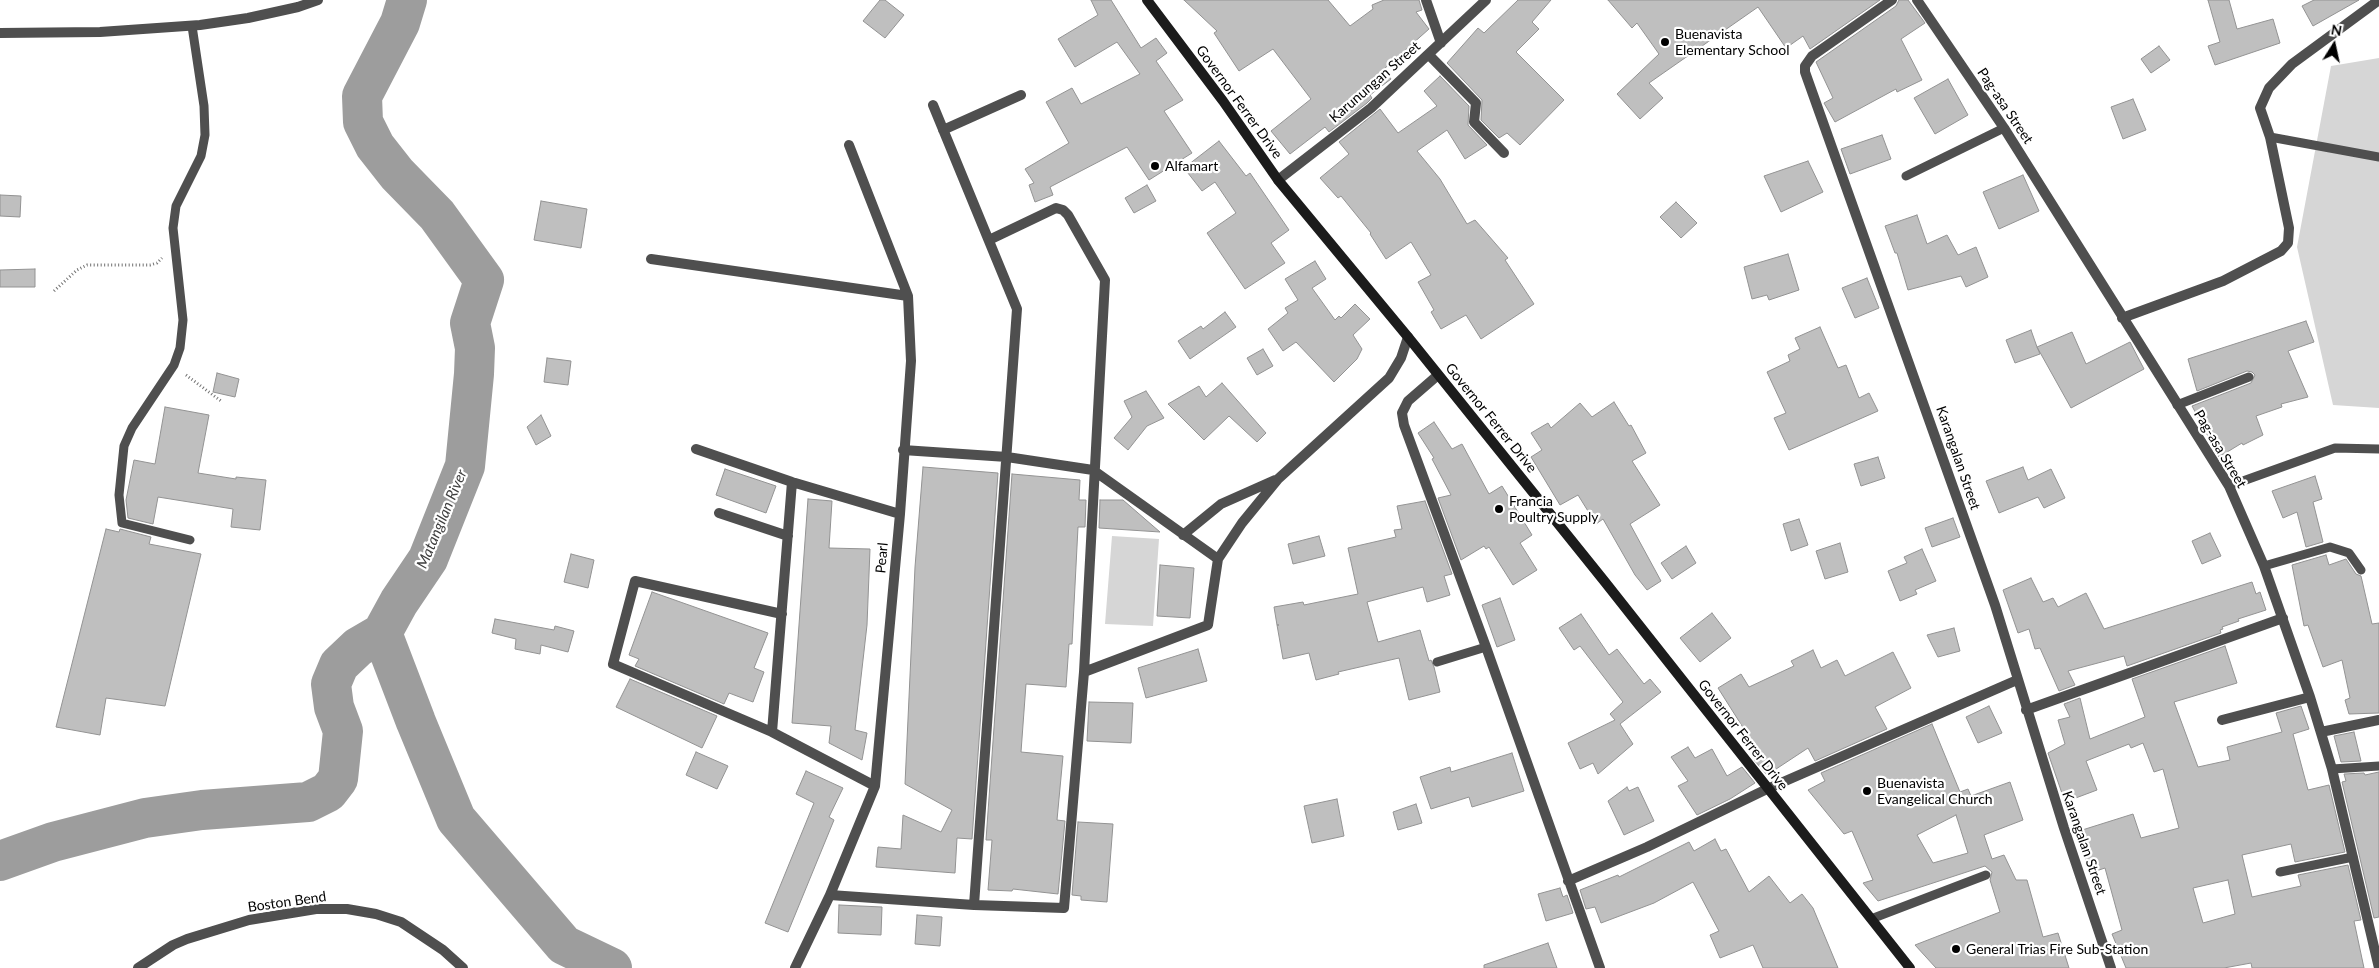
<!DOCTYPE html>
<style>
body{margin:0}
#map{position:relative;width:2379px;height:968px;overflow:hidden;background:#fff;font-family:Lato,sans-serif}
canvas{display:block}
.north{position:absolute;left:2309px;top:20px;width:50px;height:50px;-webkit-text-stroke:4px #fff;paint-order:stroke;rotate:10deg;font-size:14px;font-weight:700;line-height:20px;text-align:center;color:#000}
.north::after{content:'';display:block;margin:auto;width:18px;height:22px;background:#000;clip-path:polygon(50% 0,100% 100%,50% 72%,0 100%)}
</style>
<div id="map">
<canvas width="2379" height="968"></canvas>
<div class="north">N</div>
</div>
<script>
const ctx = document.querySelector('canvas').getContext('2d');
ctx.lineJoin = 'round';
function fill(path, color) {
  ctx.fillStyle = color;
  ctx.fill(path, 'evenodd');
}
function shape(rows) {
  const path = new Path2D();
  for (const r of rows) {
    path.moveTo(r[0], r[1]);
    for (let i = 2; i < r.length; i += 2) path.lineTo(r[i], r[i + 1]);
  }
  return path;
}
function trace(path, color, width, dash) {
  ctx.strokeStyle = color;
  ctx.lineWidth = width;
  ctx.lineCap = dash ? 'butt' : 'round';
  ctx.setLineDash(dash || []);
  ctx.stroke(path);
}
function drawText(font, color, halo, rows, align = 'center') {
  ctx.font = font + ' Lato,sans-serif';
  ctx.lineWidth = 4.5;
  ctx.setLineDash([]);
  ctx.textBaseline = 'middle';
  ctx.strokeStyle = halo;
  ctx.fillStyle = color;
  for (const [text, x, y, turn = 0] of rows) {
    ctx.save();
    ctx.translate(x, y);
    ctx.rotate((+turn || 0) * Math.PI / 180);
    ctx.textAlign = isNaN(turn) ? turn : align;
    if (halo) ctx.strokeText(text, 0, 0);
    ctx.fillText(text, 0, 0);
    ctx.restore();
  }
}
fill(shape([
 [2379,58,2379,408,2333,405,2297,247,2331,66],
 [1112,536,1159,539,1153,626,1105,624]
]), '#d6d6d6');
trace(shape([
 [407,0,400,23,362,96,363,122,375,146,397,174,437,215,484,280,470,323,475,348,474,374,465,466,428,559,399,602,382,633,416,722,456,819,564,945,612,968],
 [0,861,53,842,145,818,202,810,308,802,328,792,338,779,343,731,334,707,331,684,339,665,358,647,382,633]
]), '#9d9d9d', 40);
const building = shape([
 [880,0,885,0,904,15,885,38,863,21,880,0],
 [1091,0,1111,0,1141,48,1156,38,1167,53,1156,61,1183,100,1164,111,1192,153,1149,180,1127,147,1050,187,1053,195,1035,202,1029,185,1034,183,1025,169,1069,143,1046,102,1072,88,1081,104,1140,74,1117,42,1075,67,1058,39,1098,15,1091,0],
 [1184,0,1328,0,1350,26,1373,9,1372,5,1384,0,1419,0,1422,10,1416,12,1429,29,1384,69,1391,79,1370,95,1372,98,1367,103,1329,132,1325,127,1290,154,1271,131,1311,99,1273,49,1239,71,1214,33,1217,31,1184,0],
 [1518,0,1551,0,1532,22,1539,29,1516,52,1564,100,1520,145,1507,133,1499,138,1481,120,1482,100,1447,63,1478,28,1484,33,1518,0],
 [1608,0,1880,0,1810,49,1803,36,1786,48,1758,7,1649,83,1663,98,1640,119,1617,94,1659,54,1637,23,1632,28,1608,0],
 [1899,0,1908,0,1925,23,1901,39,1922,80,1897,92,1896,89,1835,122,1824,103,1833,98,1816,62,1896,6,1899,0],
 [2208,0,2229,0,2237,29,2273,19,2280,43,2215,65,2208,46,2220,42,2208,0],
 [2314,0,2359,0,2313,26,2302,6,2314,0],
 [2159,46,2170,60,2151,73,2141,59,2159,46],
 [1440,76,1469,106,1468,125,1487,145,1465,159,1447,130,1417,151,1440,179,1467,224,1475,220,1508,258,1505,260,1534,304,1481,339,1466,315,1441,329,1431,312,1434,310,1418,282,1431,275,1411,242,1386,259,1370,234,1371,233,1341,196,1338,198,1320,178,1349,154,1339,142,1380,109,1398,133,1437,106,1424,91,1440,76],
 [1948,79,1968,115,1935,134,1914,98,1948,79],
 [2133,99,2146,130,2123,139,2111,107,2133,99],
 [1882,135,1891,159,1850,174,1841,149,1882,135],
 [1219,141,1246,176,1250,173,1289,230,1271,243,1285,263,1245,289,1207,233,1236,213,1215,182,1202,191,1184,168,1219,141],
 [1808,161,1823,192,1781,212,1764,176,1808,161],
 [2023,175,2039,211,1999,229,1983,192,2023,175],
 [1147,185,1156,201,1134,213,1125,198,1147,185],
 [0,195,21,196,20,217,0,216,0,195],
 [541,201,587,209,581,248,534,240,541,201],
 [1676,202,1697,223,1681,238,1660,217,1676,202],
 [1917,215,1927,244,1947,235,1958,255,1976,247,1988,277,1966,287,1961,276,1908,290,1897,253,1895,253,1885,226,1917,215],
 [1788,254,1799,290,1769,300,1767,295,1752,299,1744,267,1788,254],
 [1315,261,1326,279,1312,288,1335,320,1339,316,1341,318,1355,304,1370,319,1353,335,1362,349,1357,359,1334,382,1296,342,1283,351,1268,329,1288,313,1285,308,1298,300,1285,279,1315,261],
 [35,269,35,287,0,287,0,270,35,269],
 [1867,278,1879,308,1855,318,1842,288,1867,278],
 [1225,312,1236,327,1190,359,1178,341,1201,326,1203,329,1225,312],
 [2306,321,2314,342,2288,351,2308,397,2281,404,2282,407,2256,416,2263,435,2243,445,2242,443,2219,457,2192,406,2251,383,2255,375,2252,372,2247,371,2197,391,2188,359,2306,321],
 [1820,327,1838,368,1846,365,1859,398,1869,393,1878,411,1789,450,1774,418,1786,413,1767,372,1790,361,1788,355,1800,349,1795,338,1820,327],
 [2031,330,2037,347,2072,332,2086,364,2130,342,2144,369,2071,408,2037,347,2040,354,2015,363,2006,340,2031,330],
 [1263,349,1273,366,1257,375,1247,358,1263,349],
 [547,358,571,361,568,385,544,382,547,358],
 [217,373,239,379,235,397,213,392,217,373],
 [1222,383,1266,433,1257,442,1229,416,1204,440,1168,404,1199,386,1206,397,1222,383],
 [1146,391,1164,418,1147,426,1128,450,1114,438,1132,417,1124,401,1146,391],
 [1614,402,1629,426,1631,425,1646,453,1632,461,1660,505,1630,524,1661,581,1647,590,1635,575,1603,519,1596,524,1578,495,1560,505,1531,457,1542,450,1531,433,1548,423,1551,428,1580,403,1592,417,1614,402],
 [165,407,209,415,198,473,236,479,236,477,266,480,260,530,231,527,233,509,158,497,153,524,128,518,126,500,134,460,155,464,165,407],
 [541,415,551,436,536,445,527,427,541,415],
 [1434,422,1452,449,1462,444,1489,494,1502,486,1532,535,1520,543,1537,570,1513,585,1489,547,1486,549,1484,546,1461,560,1438,498,1451,495,1432,459,1434,458,1418,433,1434,422],
 [1878,457,1885,478,1861,486,1854,464,1878,457],
 [923,467,998,473,972,839,957,838,955,873,876,867,878,847,901,849,903,815,941,832,952,810,905,784,915,567,923,467],
 [2023,467,2028,480,2051,469,2065,498,2044,508,2038,497,1999,513,1986,481,2023,467],
 [725,469,776,486,766,513,716,495,725,469],
 [1012,474,1080,480,1079,500,1086,500,1085,527,1078,527,1072,644,1069,644,1066,687,1026,684,1021,752,1063,756,1057,820,1065,821,1058,894,1013,889,1012,891,988,890,992,840,986,840,1012,474],
 [2315,476,2322,499,2313,502,2323,542,2306,547,2297,512,2283,518,2272,491,2315,476],
 [808,499,832,501,829,548,870,549,867,625,855,730,867,733,862,760,829,743,831,726,792,723,808,499],
 [1100,500,1123,500,1160,532,1099,528,1100,500],
 [1425,501,1452,574,1444,576,1450,595,1427,602,1423,587,1367,602,1378,642,1420,630,1429,661,1431,660,1434,667,1440,692,1409,700,1399,658,1338,672,1339,674,1316,680,1309,653,1283,659,1277,625,1279,625,1277,625,1274,607,1303,602,1304,605,1358,594,1348,548,1396,537,1394,530,1402,529,1397,506,1425,501],
 [1953,518,1960,537,1932,547,1925,528,1953,518],
 [1799,519,1808,545,1791,551,1783,524,1799,519],
 [106,529,119,532,120,529,151,537,149,544,201,554,165,706,106,698,100,735,56,727,106,529],
 [2210,533,2221,556,2202,564,2192,541,2210,533],
 [1319,536,1325,556,1293,564,1288,544,1319,536],
 [1840,543,1848,572,1825,579,1816,551,1840,543],
 [1686,546,1696,563,1672,579,1661,563,1686,546],
 [1922,549,1936,581,1915,590,1917,594,1900,601,1888,571,1907,563,1904,557,1922,549],
 [571,554,594,560,588,588,564,582,571,554],
 [2326,555,2329,565,2346,559,2356,574,2361,576,2372,624,2379,623,2379,713,2349,714,2345,700,2350,698,2342,660,2323,667,2308,625,2304,626,2292,565,2326,555],
 [1160,565,1194,568,1190,618,1157,616,1160,565],
 [2031,578,2043,602,2053,598,2058,607,2086,593,2104,629,2252,582,2256,594,2260,592,2266,610,2238,619,2239,621,2222,627,2223,629,2220,630,2221,633,2127,666,2124,656,2068,671,2075,685,2059,691,2040,648,2035,649,2029,629,2018,633,2003,590,2031,578],
 [652,592,768,633,754,668,764,672,753,702,729,693,724,704,635,666,639,659,629,655,652,592],
 [1500,598,1515,640,1497,647,1482,605,1500,598],
 [1712,613,1731,638,1700,662,1680,638,1712,613],
 [1581,614,1609,655,1617,649,1644,684,1650,679,1661,692,1620,724,1633,744,1598,774,1593,763,1580,769,1568,743,1615,720,1610,714,1623,702,1580,646,1574,650,1559,628,1581,614],
 [495,619,554,630,555,626,574,631,568,652,541,645,540,654,515,649,516,639,492,633,495,619],
 [1954,628,1960,651,1938,657,1927,635,1954,628],
 [2225,646,2237,683,2174,702,2198,767,2230,760,2227,747,2282,732,2276,713,2301,706,2309,729,2293,734,2308,790,2329,785,2345,852,2295,862,2291,844,2242,855,2252,897,2301,886,2298,875,2348,865,2361,920,2354,921,2364,968,2252,968,2251,963,2224,968,2126,968,2112,934,2122,930,2105,868,2090,873,2084,855,2087,854,2079,831,2133,814,2141,838,2179,828,2163,769,2154,772,2143,743,2131,748,2129,744,2086,761,2097,790,2065,802,2048,753,2065,744,2058,720,2070,717,2064,704,2080,698,2090,739,2145,717,2132,679,2225,646],
 [2228,880,2235,914,2203,923,2193,888,2228,880],
 [1198,649,1207,681,1146,698,1138,668,1198,649],
 [1813,650,1821,668,1837,660,1845,676,1893,652,1911,688,1875,707,1887,729,1815,761,1808,748,1767,775,1754,760,1761,756,1718,688,1741,674,1749,687,1794,666,1791,661,1813,650],
 [630,679,717,716,702,748,616,707,630,679],
 [1089,702,1133,703,1131,743,1087,741,1089,702],
 [1989,706,2002,733,1978,743,1966,717,1989,706],
 [1932,724,1960,792,1968,789,1971,796,2010,782,2023,820,1984,835,1992,859,2004,855,2016,880,2027,880,2043,937,2058,933,2069,968,1936,968,1915,945,2000,912,1990,880,1992,872,1985,866,1878,901,1863,883,1873,880,1852,831,1844,834,1808,790,1825,781,1821,773,1932,724],
 [1956,815,1968,853,1933,863,1917,835,1956,815],
 [2354,732,2361,761,2341,762,2334,736,2354,732],
 [1688,747,1695,758,1712,749,1727,776,1742,767,1755,783,1730,799,1697,815,1678,786,1688,781,1671,757,1688,747],
 [696,752,728,766,717,789,686,775,696,752],
 [1512,753,1524,791,1472,807,1469,797,1431,809,1420,777,1450,767,1451,772,1512,753],
 [806,771,843,788,829,817,834,820,788,932,765,923,814,803,796,794,806,771],
 [2379,772,2379,917,2374,918,2342,782,2346,781,2344,774,2364,773,2365,775,2379,772],
 [1627,787,1629,791,1638,787,1654,821,1624,835,1608,801,1627,787],
 [1337,799,1344,836,1312,843,1304,806,1337,799],
 [1416,804,1422,823,1398,830,1393,812,1416,804],
 [1078,822,1113,824,1107,902,1081,900,1081,896,1072,895,1078,822],
 [1715,839,1721,851,1726,849,1749,892,1769,876,1790,903,1802,894,1813,908,1838,968,1763,968,1753,945,1720,958,1710,935,1719,931,1693,882,1654,903,1601,923,1595,907,1586,909,1580,890,1618,875,1619,877,1689,842,1694,851,1715,839],
 [1560,888,1563,897,1567,895,1573,913,1546,921,1538,894,1560,888],
 [839,905,882,907,881,935,838,933,839,905],
 [917,915,942,917,940,946,915,944,917,915],
 [1548,943,1557,968,1484,968,1484,965,1548,943]
]);
fill(building, '#bfbfbf');
trace(building, '#939393', 1);
trace(shape([
 [54,291,77,270,87,265,150,265,157,263,162,258],
 [186,375,221,401]
]), '#717171', 3, [1, 2.5]);
trace(shape([
 [2270,137,2379,157],
 [1906,176,2004,128],
 [2177,405,2249,377],
 [2229,486,2335,448,2379,449],
 [190,540,122,523,119,495,124,446,132,428,174,365,180,348,183,320,173,228,176,206,201,156,205,135,204,106,192,26],
 [2264,566,2330,547,2349,553,2361,570],
 [1437,662,1486,647],
 [2332,769,2379,766],
 [2280,872,2353,857],
 [1871,919,1986,875]
]), '#4f4f4f', 9);
trace(shape([
 [1426,0,1441,43],
 [1892,0,1812,56,1805,66,1805,72,1995,605,2064,828,2111,968],
 [1917,0,2004,128,2229,486,2264,566,2310,697,2332,769,2379,968],
 [0,33,100,32,200,25,248,18,298,7,318,0],
 [1429,55,1476,103,1474,122,1504,153],
 [933,105,1017,309,974,905],
 [943,130,1021,95],
 [1278,180,1371,108,1486,0],
 [651,259,908,296],
 [2122,318,2223,281,2281,251,2288,243,2289,228,2270,137,2260,108,2269,88,2292,64,2379,0],
 [1438,375,1408,401,1402,413,1404,425,1486,647,1600,968],
 [696,449,792,482,900,514],
 [903,450,1007,457,1093,470,1218,559],
 [719,513,788,536],
 [1183,535,1221,504,1275,480],
 [782,614,635,581,613,664,772,732,875,786],
 [1084,672,1208,625,1218,559,1242,523,1278,479,1389,378,1401,358,1408,337],
 [2026,710,2283,618],
 [2222,720,2310,697],
 [772,732,792,482],
 [2321,732,2379,720],
 [1568,881,1647,847,1767,789,2017,680],
 [830,895,974,905,1064,908,1084,672,1105,280,1068,215,1063,210,1056,208,989,240],
 [138,968,173,945,187,939,249,920,316,909,347,909,376,914,401,922,443,950,463,968],
 [795,968,830,895,875,786,900,514,911,361,908,296,849,145]
]), '#4f4f4f', 10);
trace(shape([
 [1147,0,1223,101,1278,180,1408,337,1605,582,1910,968]
]), '#1c1c1c', 10);
for (const [x, y, r, color] of [
 [1665,42,5,"#000"],
 [1155,166,5,"#000"],
 [1499,509,5,"#000"],
 [1867,791,5,"#000"],
 [1956,949,5,"#000"]
]) {
  const dot = new Path2D();
  dot.arc(x, y, r, 0, 2 * Math.PI);
  ctx.fillStyle = color;
  ctx.fill(dot);
  trace(dot, '#fff', 2);
}
drawText('14px', '#000', '#fff', [
 ["Buenavista",1675,34],
 ["Elementary School",1675,50],
 ["Alfamart",1165,166],
 ["Francia",1509,501],
 ["Poultry Supply",1509,517],
 ["Buenavista",1877,783],
 ["Evangelical Church",1877,799],
 ["General Trias Fire Sub-Station",1966,949]
], 'left');
drawText('14px', '#000', '#fff', [
 ["Karunungan Street",1375,82,-41],
 ["Governor Ferrer Drive",1239,102,54],
 ["Pag-asa Street",2005,106,56],
 ["Governor Ferrer Drive",1491,418,51],
 ["Pag-asa Street",2220,449,59],
 ["Karangalan Street",1958,458,71],
 ["Pearl",882,558,-85],
 ["Governor Ferrer Drive",1743,735,52],
 ["Karangalan Street",2084,843,71],
 ["Boston Bend",287,902,-8]
]);
drawText('italic 15px', '#3e3e3e', '#fff', [
 ["Matangilan River",442,519,-67]
]);
</script>
